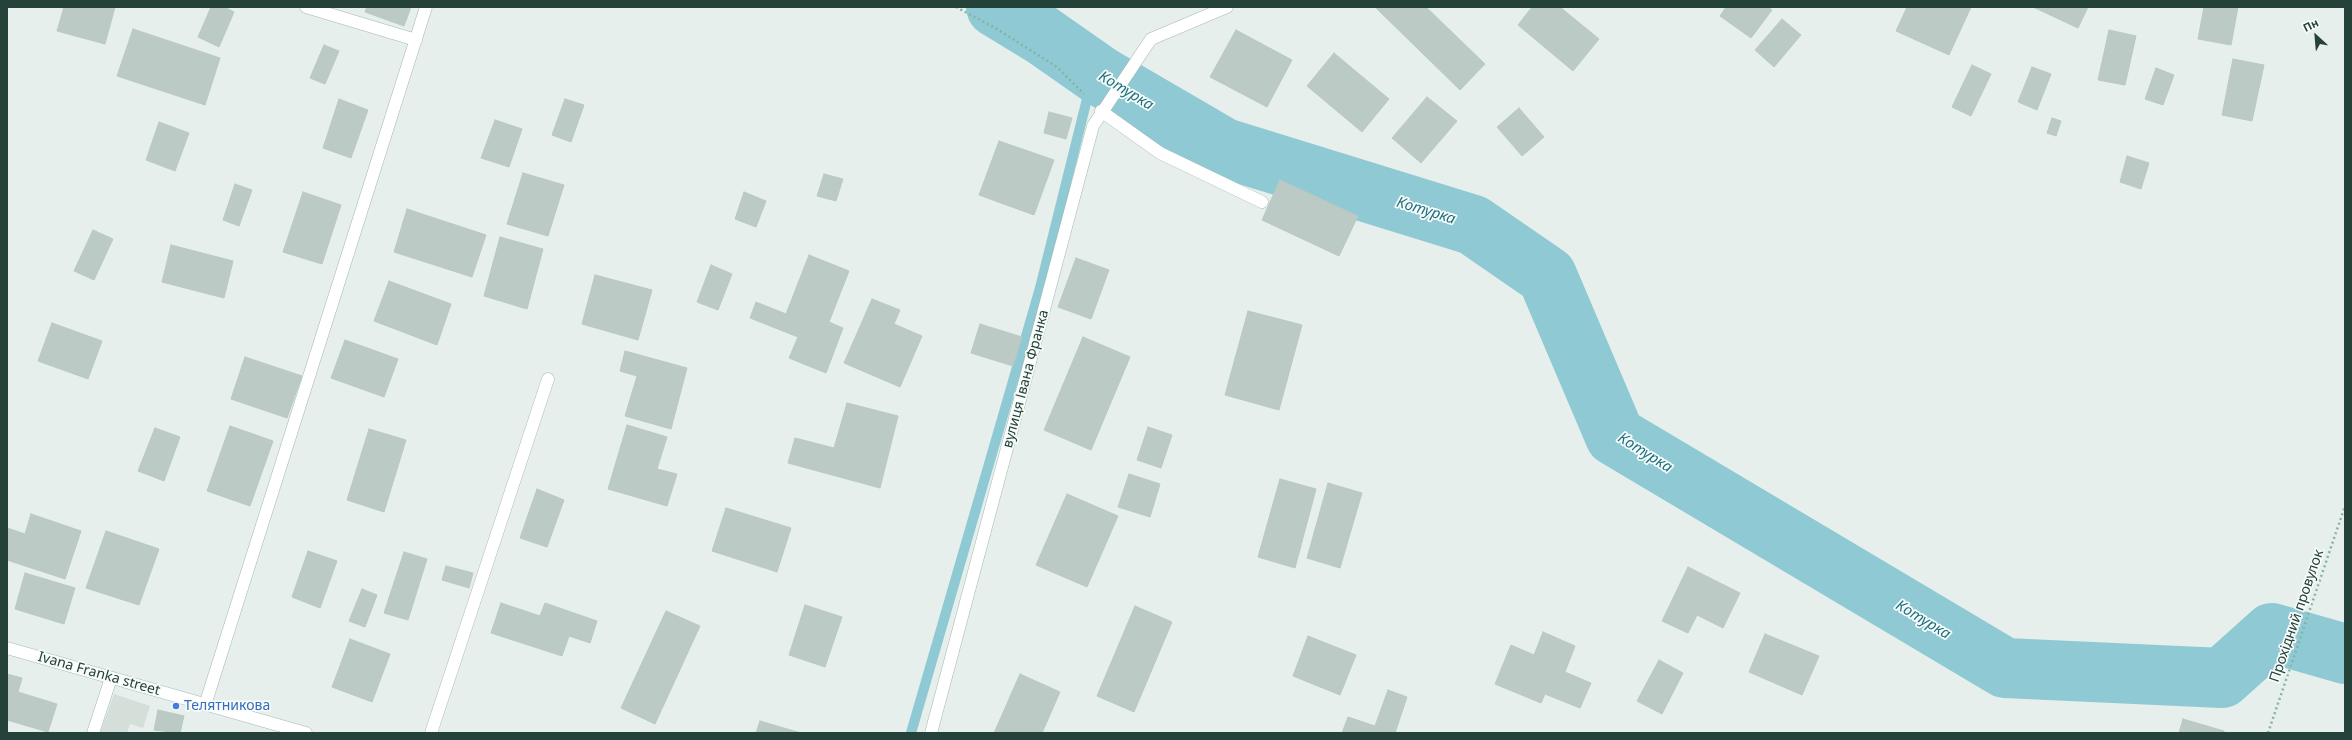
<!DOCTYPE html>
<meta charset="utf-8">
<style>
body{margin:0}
#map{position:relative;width:2352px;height:740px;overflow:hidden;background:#e6efeb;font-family:"Noto Sans",sans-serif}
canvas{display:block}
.frame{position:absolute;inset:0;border:8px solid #24423a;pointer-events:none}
.north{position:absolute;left:2296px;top:16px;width:40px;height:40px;-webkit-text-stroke:3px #f7fbf9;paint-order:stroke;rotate:334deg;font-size:11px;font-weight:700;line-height:16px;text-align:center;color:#24423a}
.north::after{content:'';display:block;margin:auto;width:14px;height:18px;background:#24423a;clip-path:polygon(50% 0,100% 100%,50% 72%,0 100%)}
</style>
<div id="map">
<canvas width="2352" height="740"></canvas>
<div class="frame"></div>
<div class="north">Пн</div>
</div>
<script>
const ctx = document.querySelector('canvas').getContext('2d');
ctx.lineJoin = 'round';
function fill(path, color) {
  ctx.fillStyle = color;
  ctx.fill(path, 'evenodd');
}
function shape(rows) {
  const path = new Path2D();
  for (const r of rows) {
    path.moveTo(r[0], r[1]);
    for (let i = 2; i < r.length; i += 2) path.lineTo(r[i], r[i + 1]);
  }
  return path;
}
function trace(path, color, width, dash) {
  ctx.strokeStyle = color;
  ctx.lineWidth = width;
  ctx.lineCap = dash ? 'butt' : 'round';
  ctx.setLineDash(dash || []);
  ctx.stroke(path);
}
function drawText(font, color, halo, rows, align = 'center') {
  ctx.font = font + ' "Noto Sans",sans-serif';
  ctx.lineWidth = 3.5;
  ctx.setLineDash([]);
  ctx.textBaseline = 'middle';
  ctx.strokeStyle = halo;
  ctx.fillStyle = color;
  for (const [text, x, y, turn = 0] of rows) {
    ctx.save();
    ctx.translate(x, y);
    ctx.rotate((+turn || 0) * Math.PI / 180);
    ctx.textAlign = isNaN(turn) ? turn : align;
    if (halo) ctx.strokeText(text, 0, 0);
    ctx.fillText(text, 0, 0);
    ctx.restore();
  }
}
fill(shape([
 [114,694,150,706,143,728,130,724,127,733,100,733]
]), '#d4dfda');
trace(shape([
 [911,733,1040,288,1087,99]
]), '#8ec9d4', 10);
trace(shape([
 [996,7,1042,35,1102,77,1224,148,1473,225,1547,276,1615,436,2005,668,2222,678,2272,633,2345,654]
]), '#8ec9d4', 60);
const building = shape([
 [64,7,115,7,105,44,57,31,64,7],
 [211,7,224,7,234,12,219,47,198,37,211,7],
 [367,7,411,7,404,26,365,12,367,7],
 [1375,7,1426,7,1485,64,1460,90,1375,7],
 [1532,7,1560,7,1599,39,1573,71,1518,25,1532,7],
 [1726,7,1768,7,1772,10,1751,38,1720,16,1726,7],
 [1907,7,1971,7,1949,55,1896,31,1907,7],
 [2033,7,2088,7,2078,28,2033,7],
 [2204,7,2238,7,2231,45,2198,39,2204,7],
 [1782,19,1801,35,1774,67,1755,50,1782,19],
 [133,29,220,58,205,105,117,76,133,29],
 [1236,30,1292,60,1267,107,1210,77,1236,30],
 [2109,30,2136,36,2125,85,2098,80,2109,30],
 [324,45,339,51,325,84,310,78,324,45],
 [1334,53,1389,99,1362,132,1307,86,1334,53],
 [2233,59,2264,65,2252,121,2222,115,2233,59],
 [1972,65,1991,74,1971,116,1952,107,1972,65],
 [2032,67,2051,74,2037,110,2018,102,2032,67],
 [2156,68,2174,75,2163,105,2145,99,2156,68],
 [1427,97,1457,121,1421,163,1392,138,1427,97],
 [339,99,368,110,351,158,323,148,339,99],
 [565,99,584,105,571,142,552,135,565,99],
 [1519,108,1544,137,1522,156,1497,127,1519,108],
 [1049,112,1072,118,1066,139,1044,133,1049,112],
 [2052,118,2061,121,2056,136,2047,133,2052,118],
 [495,120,522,129,509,167,481,158,495,120],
 [159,122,189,133,175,171,146,160,159,122],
 [999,141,1054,160,1034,215,979,195,999,141],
 [2127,156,2149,163,2141,189,2120,182,2127,156],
 [523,173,564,185,548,236,507,224,523,173],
 [824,174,843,179,836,201,817,196,824,174],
 [1280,180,1358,216,1339,256,1262,220,1280,180],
 [235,184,252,190,239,226,223,220,235,184],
 [303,192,341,205,322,264,283,252,303,192],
 [744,192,766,201,756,227,735,219,744,192],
 [407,209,486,235,472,277,394,252,407,209],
 [93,230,113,239,94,280,74,271,93,230],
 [500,237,543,249,527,309,484,296,500,237],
 [171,245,233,261,224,298,162,282,171,245],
 [809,255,849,271,829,322,843,328,826,373,789,358,798,337,750,318,756,302,786,314,809,255],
 [1076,258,1109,270,1091,319,1058,307,1076,258],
 [711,265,732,274,718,310,697,302,711,265],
 [595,275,652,290,638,340,582,324,595,275],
 [389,281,451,304,437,345,374,321,389,281],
 [872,299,900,310,894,324,922,336,900,387,844,363,872,299],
 [1248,311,1302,325,1279,410,1225,395,1248,311],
 [52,323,102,341,88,379,38,361,52,323],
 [980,324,1022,337,1013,366,971,353,980,324],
 [1083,337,1130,357,1091,450,1044,430,1083,337],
 [345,340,398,359,384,397,331,378,345,340],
 [625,351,687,368,671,429,625,416,637,376,620,371,625,351],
 [245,357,302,376,287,418,231,399,245,357],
 [847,403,898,416,880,488,788,463,795,438,834,448,847,403],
 [627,425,667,437,657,469,677,474,667,506,608,489,627,425],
 [230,426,273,441,250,506,207,491,230,426],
 [1148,427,1172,435,1161,468,1137,460,1148,427],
 [155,428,180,437,164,481,138,471,155,428],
 [369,429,406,440,384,512,347,500,369,429],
 [1129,474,1160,484,1150,517,1118,507,1129,474],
 [1280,479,1316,489,1295,568,1258,557,1280,479],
 [1328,483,1362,493,1340,568,1307,558,1328,483],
 [537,489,564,500,547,547,520,538,537,489],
 [1067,494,1118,516,1087,587,1036,565,1067,494],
 [726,508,791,528,777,572,712,551,726,508],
 [31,514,81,531,65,579,7,560,7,528,25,534,31,514],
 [106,531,159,549,139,605,86,588,106,531],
 [308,551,337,561,320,608,292,597,308,551],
 [404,552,427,559,408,620,384,613,404,552],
 [446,566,473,573,469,588,442,580,446,566],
 [1688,567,1740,593,1723,628,1697,615,1688,633,1662,621,1688,567],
 [25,573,75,588,64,624,15,609,25,573],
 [362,589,377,595,365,627,349,621,362,589],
 [501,603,540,616,545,603,597,621,590,643,569,636,562,656,491,633,501,603],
 [805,605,842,617,825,667,789,655,805,605],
 [1135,606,1172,622,1134,712,1097,696,1135,606],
 [666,611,700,626,655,724,621,708,666,611],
 [1543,632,1575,646,1565,672,1591,683,1580,708,1545,694,1541,703,1495,684,1511,645,1534,655,1543,632],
 [1765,634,1819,656,1802,695,1749,672,1765,634],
 [1308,636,1356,655,1340,695,1293,676,1308,636],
 [350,639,390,654,372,702,332,687,350,639],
 [1659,660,1683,673,1662,714,1637,701,1659,660],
 [7,674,22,678,18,692,57,704,48,732,7,720,7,674],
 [1020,674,1060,692,1042,733,994,733,1020,674],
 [1388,690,1407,697,1395,733,1342,733,1348,717,1375,726,1388,690],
 [158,710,184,716,180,733,154,730,158,710],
 [2183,719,2224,731,2224,733,2179,733,2183,719],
 [760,721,801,733,756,733,760,721]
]);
fill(building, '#bbcac4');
trace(building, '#b8c9c2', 1);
const lane = shape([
 [306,7,416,40],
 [205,705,426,7],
 [431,733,548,379]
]);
const street = shape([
 [1101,111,1160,153,1262,202],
 [93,733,111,678],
 [931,733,1093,126,1151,39,1227,7]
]);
const secondary = shape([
 [7,648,306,733]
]);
trace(lane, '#a8b8b2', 13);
trace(street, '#a8b8b2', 13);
trace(secondary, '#a4bbb3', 13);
trace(shape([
 [956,7,997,29,1057,67,1084,94],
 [2268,733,2345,506]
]), '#86b3a5', 2.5, [2, 3]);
trace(lane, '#fff', 12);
trace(street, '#fff', 12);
trace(secondary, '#fff', 12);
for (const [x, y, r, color] of [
 [176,706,4,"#3f7fe0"]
]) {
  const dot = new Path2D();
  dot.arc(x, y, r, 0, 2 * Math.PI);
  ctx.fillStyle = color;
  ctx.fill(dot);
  trace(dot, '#f7fbf9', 1.5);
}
drawText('14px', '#24423a', '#f7fbf9', [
 ["вулиця Івана Франка",1026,379,-75],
 ["Прохідний провулок",2297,616,-71],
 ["Ivana Franka street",99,674,16]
]);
drawText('14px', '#366cbe', '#f7fbf9', [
 ["Телятникова",184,706]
], 'left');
drawText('italic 15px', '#1c6f80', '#f7fbf9', [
 ["Котурка",1126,91,31],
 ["Котурка",1426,211,17],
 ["Котурка",1645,453,32],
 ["Котурка",1923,620,31]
]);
</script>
